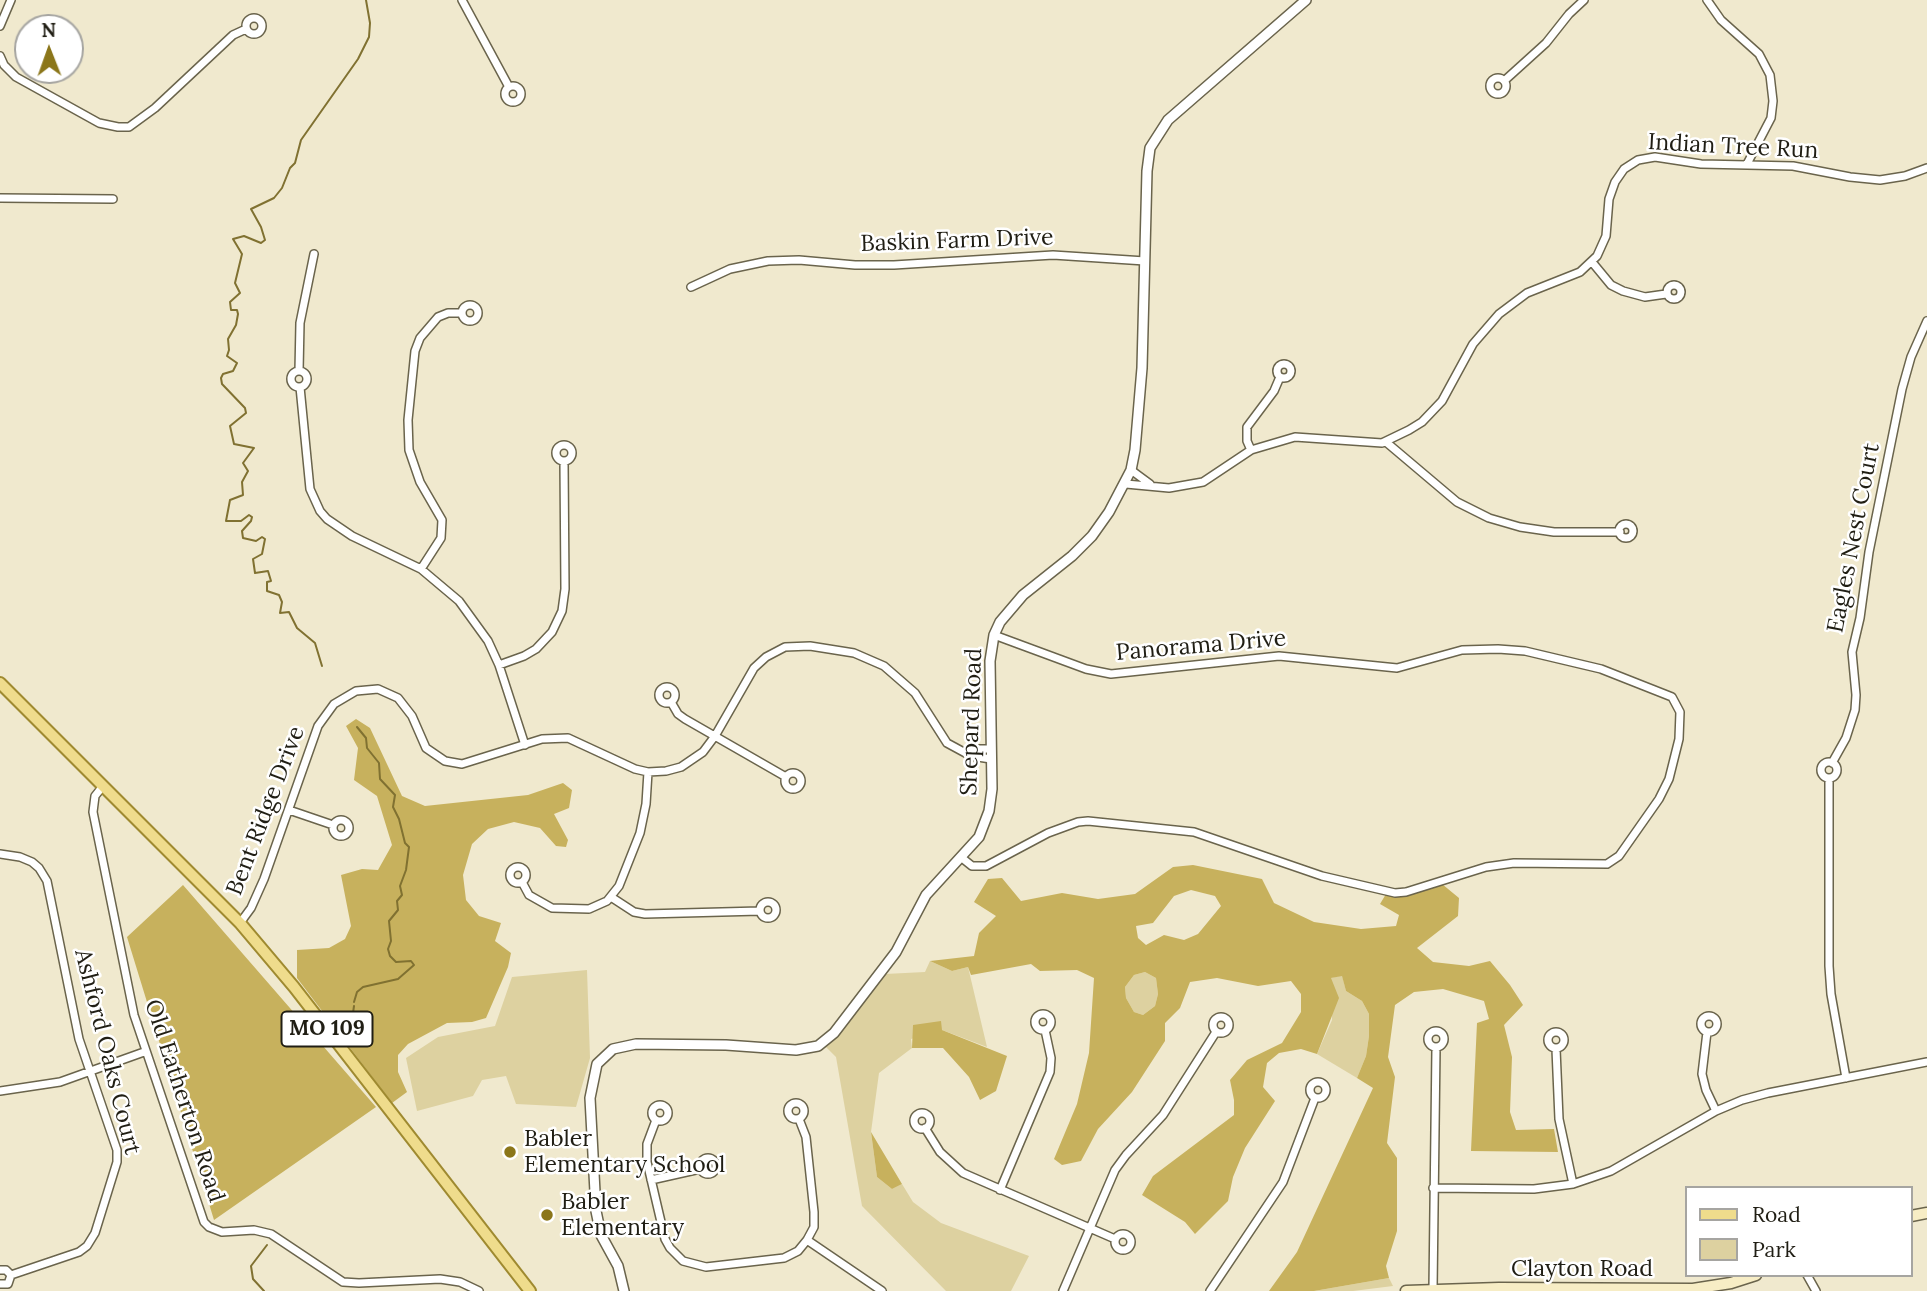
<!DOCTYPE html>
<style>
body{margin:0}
#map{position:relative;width:1927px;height:1291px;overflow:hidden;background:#f0e9ce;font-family:Lora,serif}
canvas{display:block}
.legend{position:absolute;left:1685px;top:1186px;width:228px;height:91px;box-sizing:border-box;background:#fff;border:2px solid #a6a5a1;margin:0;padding:9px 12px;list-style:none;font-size:21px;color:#201e14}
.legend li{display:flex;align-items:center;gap:14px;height:35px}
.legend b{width:35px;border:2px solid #a6a5a1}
.north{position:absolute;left:14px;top:14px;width:70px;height:70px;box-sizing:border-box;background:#fff;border:2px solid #a6a5a1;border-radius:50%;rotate:359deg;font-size:19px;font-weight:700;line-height:28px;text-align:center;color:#201e14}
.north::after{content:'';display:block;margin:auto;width:24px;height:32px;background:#8b761a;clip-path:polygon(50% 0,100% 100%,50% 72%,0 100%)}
</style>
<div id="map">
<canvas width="1927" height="1291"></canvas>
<ul class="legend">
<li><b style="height:9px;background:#efdc8c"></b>Road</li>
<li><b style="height:19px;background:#ddd1a0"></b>Park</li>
</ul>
<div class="north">N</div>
</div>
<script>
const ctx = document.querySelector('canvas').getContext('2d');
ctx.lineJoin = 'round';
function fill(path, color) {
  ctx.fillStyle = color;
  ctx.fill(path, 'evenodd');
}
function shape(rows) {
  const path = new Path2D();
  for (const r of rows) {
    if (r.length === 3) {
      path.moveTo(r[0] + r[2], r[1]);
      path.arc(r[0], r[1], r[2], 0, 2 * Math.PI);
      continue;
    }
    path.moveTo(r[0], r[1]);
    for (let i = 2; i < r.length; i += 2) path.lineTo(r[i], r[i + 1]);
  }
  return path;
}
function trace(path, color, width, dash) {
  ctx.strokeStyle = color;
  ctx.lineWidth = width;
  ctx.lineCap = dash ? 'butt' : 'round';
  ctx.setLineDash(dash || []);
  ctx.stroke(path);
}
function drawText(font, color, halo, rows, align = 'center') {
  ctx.font = font + ' Lora,serif';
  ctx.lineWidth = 5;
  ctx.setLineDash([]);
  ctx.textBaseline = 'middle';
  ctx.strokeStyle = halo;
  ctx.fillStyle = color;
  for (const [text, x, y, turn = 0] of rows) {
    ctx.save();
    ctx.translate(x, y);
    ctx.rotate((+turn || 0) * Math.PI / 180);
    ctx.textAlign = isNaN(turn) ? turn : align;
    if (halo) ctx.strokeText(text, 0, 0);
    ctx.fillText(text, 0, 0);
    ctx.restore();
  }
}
fill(shape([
 [930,961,952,971,968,967,987,1047,942,1030,911,1039,912,1048,879,1073,871,1132,877,1177,892,1189,902,1184,913,1202,941,1223,1029,1256,1011,1291,946,1291,862,1206,836,1057,825,1046,885,974,925,972],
 [587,970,590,1058,576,1107,516,1104,506,1076,482,1080,473,1096,417,1111,406,1058,438,1037,495,1026,512,977],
 [1145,972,1156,978,1158,994,1155,1006,1143,1015,1134,1012,1126,998,1125,987,1134,975],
 [1342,975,1346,991,1362,1001,1369,1014,1369,1036,1366,1056,1357,1078,1317,1054,1332,1020,1331,978],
 [1389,1278,1393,1286,1353,1291,1314,1291]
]), '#ddd1a0');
fill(shape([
 [356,719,370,728,402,796,425,806,528,795,563,783,572,790,569,808,554,814,568,840,566,847,556,846,540,828,514,822,488,829,472,844,463,875,466,900,479,916,501,923,495,941,511,953,508,967,486,1018,472,1022,447,1023,408,1044,398,1055,398,1072,407,1092,392,1103,297,978,297,950,329,948,345,939,351,926,341,875,362,869,378,870,392,845,377,796,354,780,358,748,346,726],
 [1193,865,1262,879,1274,903,1314,922,1361,929,1396,926,1399,915,1380,904,1386,894,1413,894,1442,884,1459,898,1458,916,1417,948,1433,962,1469,966,1490,961,1510,985,1523,1005,1504,1025,1512,1057,1510,1112,1516,1130,1554,1129,1558,1152,1471,1151,1477,1023,1489,1019,1484,1001,1443,989,1414,992,1395,1005,1388,1057,1395,1077,1387,1143,1397,1158,1397,1231,1386,1266,1389,1278,1314,1291,1269,1291,1297,1252,1373,1088,1357,1078,1366,1056,1369,1036,1369,1014,1362,1001,1346,991,1342,976,1331,978,1339,998,1317,1054,1301,1049,1279,1053,1267,1063,1263,1087,1275,1101,1245,1148,1233,1177,1228,1201,1195,1234,1185,1222,1142,1195,1153,1176,1234,1115,1234,1100,1230,1080,1247,1060,1282,1043,1301,1012,1301,994,1291,981,1258,986,1217,978,1190,982,1180,1008,1165,1023,1165,1041,1132,1092,1098,1129,1081,1161,1062,1165,1054,1159,1077,1104,1089,1053,1094,978,1077,970,1040,971,1031,964,971,975,968,967,952,971,930,961,974,956,979,933,996,916,974,902,988,879,1002,878,1021,901,1062,893,1098,899,1135,894,1173,867],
 [1191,890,1215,896,1221,906,1198,934,1184,940,1164,935,1146,945,1138,938,1136,926,1153,923,1174,896],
 [1145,972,1156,978,1158,994,1155,1006,1143,1015,1134,1012,1126,998,1125,987,1134,975],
 [183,885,376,1107,214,1220,127,937],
 [941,1021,942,1030,1007,1056,996,1091,980,1100,969,1077,943,1048,912,1048,913,1025],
 [871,1132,902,1184,892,1189,877,1177]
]), '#c7b15d');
trace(shape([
 [322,666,315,643,297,628,289,612,280,613,282,602,279,595,267,591,267,582,271,581,268,571,255,573,253,559,262,554,265,539,262,537,256,541,243,538,242,531,251,521,252,517,249,515,241,521,226,521,230,500,243,495,242,482,248,471,243,463,254,448,234,444,230,426,246,413,245,408,222,384,221,378,223,374,233,371,237,363,227,356,229,350,228,339,236,325,238,314,237,310,231,310,230,302,240,293,235,283,242,254,233,239,244,236,261,243,265,240,261,227,251,209,274,198,282,188,290,168,295,163,301,140,358,59,369,37,370,23,366,0],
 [354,1002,357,992,363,987,398,979,414,965,411,961,396,962,390,956,388,949,391,941,389,921,398,910,397,901,402,895,400,886,406,870,409,847,405,843,399,819,393,807,395,795,380,779,379,763,367,748,366,738,357,727],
 [344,1024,353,1013,354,1006],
 [264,1291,253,1279,251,1266,267,1245]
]), '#807131', 2);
const minor = shape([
 [462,0,509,87],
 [1707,0,1721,20,1759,54,1770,75,1773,101,1771,118,1747,164],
 [254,26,8],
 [0,26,11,0],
 [0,56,4,65,16,77,99,123,118,127,129,127,155,108,233,35,246,29],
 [1498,86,8],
 [1504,81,1546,43,1569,14,1584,0],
 [513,94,8],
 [0,198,113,199],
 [1592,262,1611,285,1623,291,1645,297,1666,294],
 [1674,292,7],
 [691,287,730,269,768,261,799,260,855,265,894,265,1053,255,1145,261],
 [470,313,8],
 [1284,371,7],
 [299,371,300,323,314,254],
 [299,379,8],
 [300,387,310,489,320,511,327,519,352,536,421,569,459,601,488,641,499,665,525,745],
 [1386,442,1457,502,1489,518,1520,527,1554,532,1620,532],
 [564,453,8],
 [1251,450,1247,441,1247,427,1274,391,1280,377],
 [1131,470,1150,484],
 [1126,484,1169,488,1203,482,1251,450,1295,437,1382,443,1409,430,1422,422,1442,401,1473,344,1499,314,1527,293,1580,272,1597,256,1606,236,1609,199,1615,182,1624,169,1638,160,1655,157,1701,164,1793,166,1850,177,1880,180,1905,176,1927,168],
 [1626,531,7],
 [421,569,441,538,442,520,420,482,409,450,408,420,415,351,420,338,438,317,448,313,461,313],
 [499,665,524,656,536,649,552,632,562,611,565,589,564,462],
 [667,695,8],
 [671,702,678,714,685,719,786,777],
 [966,751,972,749,991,749],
 [1829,770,8],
 [1832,763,1846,738,1855,710,1856,695,1852,652,1860,618,1869,552,1902,389,1911,357,1927,321],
 [793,781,8],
 [1829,778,1829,966,1831,994,1846,1078],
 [103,786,95,796,93,812,134,1015,204,1222,209,1227,222,1232,254,1230,271,1234,343,1282,359,1283,440,1279,460,1282,479,1291],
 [289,810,333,825],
 [341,828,8],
 [0,854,20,857,32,862,39,868,47,881,79,1039,117,1150,117,1162,95,1233,87,1246,79,1252,11,1275,6,1270,0,1270],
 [962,858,972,866,986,866,1048,833,1078,822,1088,821,1194,832,1322,876,1395,893,1406,892,1486,867,1514,863,1607,864,1619,856,1659,799,1669,779,1679,739,1680,712,1672,697,1601,669,1525,651,1498,649,1462,650,1397,668,1279,656,1111,674,1086,669,994,635],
 [518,875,8],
 [522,882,529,895,552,908,589,909,607,901,619,886,640,833,646,804,648,772],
 [611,897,634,912,645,914,760,911],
 [768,910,8],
 [240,923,251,908,264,879,318,726,334,704,356,691,378,689,398,698,412,716,426,748,445,761,462,764,542,739,568,738,635,769,648,772,666,771,681,767,703,752,715,736,754,668,766,657,785,647,810,646,854,653,884,666,915,693,947,743,971,756,991,759],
 [1043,1022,8],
 [1709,1024,8],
 [1221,1025,8],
 [1436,1039,8],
 [1707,1032,1702,1074,1706,1090,1716,1111],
 [1556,1040,8],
 [1556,1049,1559,1119,1573,1184],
 [1318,1090,8],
 [0,1091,60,1082,144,1052],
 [796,1111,8],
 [660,1113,8],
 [922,1121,8],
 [656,1120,647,1144,647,1162,665,1239,670,1248,683,1261,706,1267,784,1258,798,1251,807,1240,814,1227,814,1212,806,1137,799,1119],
 [925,1128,940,1152,963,1173,1115,1239],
 [708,1166,8],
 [651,1180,700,1169],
 [1433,1188,1534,1189,1573,1184,1611,1171,1716,1111,1742,1100,1768,1093,1927,1062],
 [1000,1190,1050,1072,1051,1058,1045,1030],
 [1123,1242,8],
 [807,1240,882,1291],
 [1807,1275,1816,1291],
 [0,1284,8,1284,11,1275],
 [1433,1289,1436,1048],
 [1063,1291,1115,1170,1126,1155,1163,1115,1216,1032],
 [1210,1291,1283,1182,1315,1098]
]);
const tertiary = shape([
 [624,1291,618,1266,601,1235,596,1211,590,1098,597,1064,613,1049,636,1044,726,1045,796,1050,818,1046,834,1033,896,952,926,895,979,837,989,811,992,789,990,661,994,635,1000,622,1023,595,1072,556,1092,536,1109,512,1131,470,1135,450,1142,368,1147,171,1150,148,1168,120,1306,0]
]);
const secondary = shape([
 [1911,1216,1927,1213],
 [1406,1291,1499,1288,1693,1289,1731,1283,1756,1275]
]);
const primary = shape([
 [0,683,240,923,294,987,530,1291]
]);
trace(minor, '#6a644c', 10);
trace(tertiary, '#6a644c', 12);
trace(secondary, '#6a644c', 13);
trace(primary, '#9f8a30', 14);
trace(minor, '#fff', 7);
trace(tertiary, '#fff', 9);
trace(secondary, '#f7edc5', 10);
trace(primary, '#efdc8c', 10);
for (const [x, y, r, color] of [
 [510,1152,7,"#8b761a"],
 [547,1215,7,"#8b761a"]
]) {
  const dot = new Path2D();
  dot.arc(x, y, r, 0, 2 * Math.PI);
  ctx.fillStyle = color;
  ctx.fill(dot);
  trace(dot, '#fff', 2.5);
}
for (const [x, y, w] of [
 [327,1029,91]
]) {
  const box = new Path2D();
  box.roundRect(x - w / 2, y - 17.5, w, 35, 5);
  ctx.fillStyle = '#fff';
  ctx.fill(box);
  trace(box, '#201e14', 2);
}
drawText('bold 21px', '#201e14', null, [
 ["MO 109",327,1029]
]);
drawText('23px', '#201e14', '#fff', [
 ["Indian Tree Run",1733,147,3],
 ["Baskin Farm Drive",957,241,-2],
 ["Eagles Nest Court",1854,538,-79],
 ["Panorama Drive",1201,646,-5],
 ["Shepard Road",972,722,-88],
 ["Bent Ridge Drive",266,811,-69],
 ["Ashford Oaks Court",107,1052,76],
 ["Old Eatherton Road",184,1101,72],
 ["Clayton Road",1582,1269]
]);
drawText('23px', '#201e14', '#fff', [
 ["Babler",524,1139],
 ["Elementary School",524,1165],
 ["Babler",561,1202],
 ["Elementary",561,1228]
], 'left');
</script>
